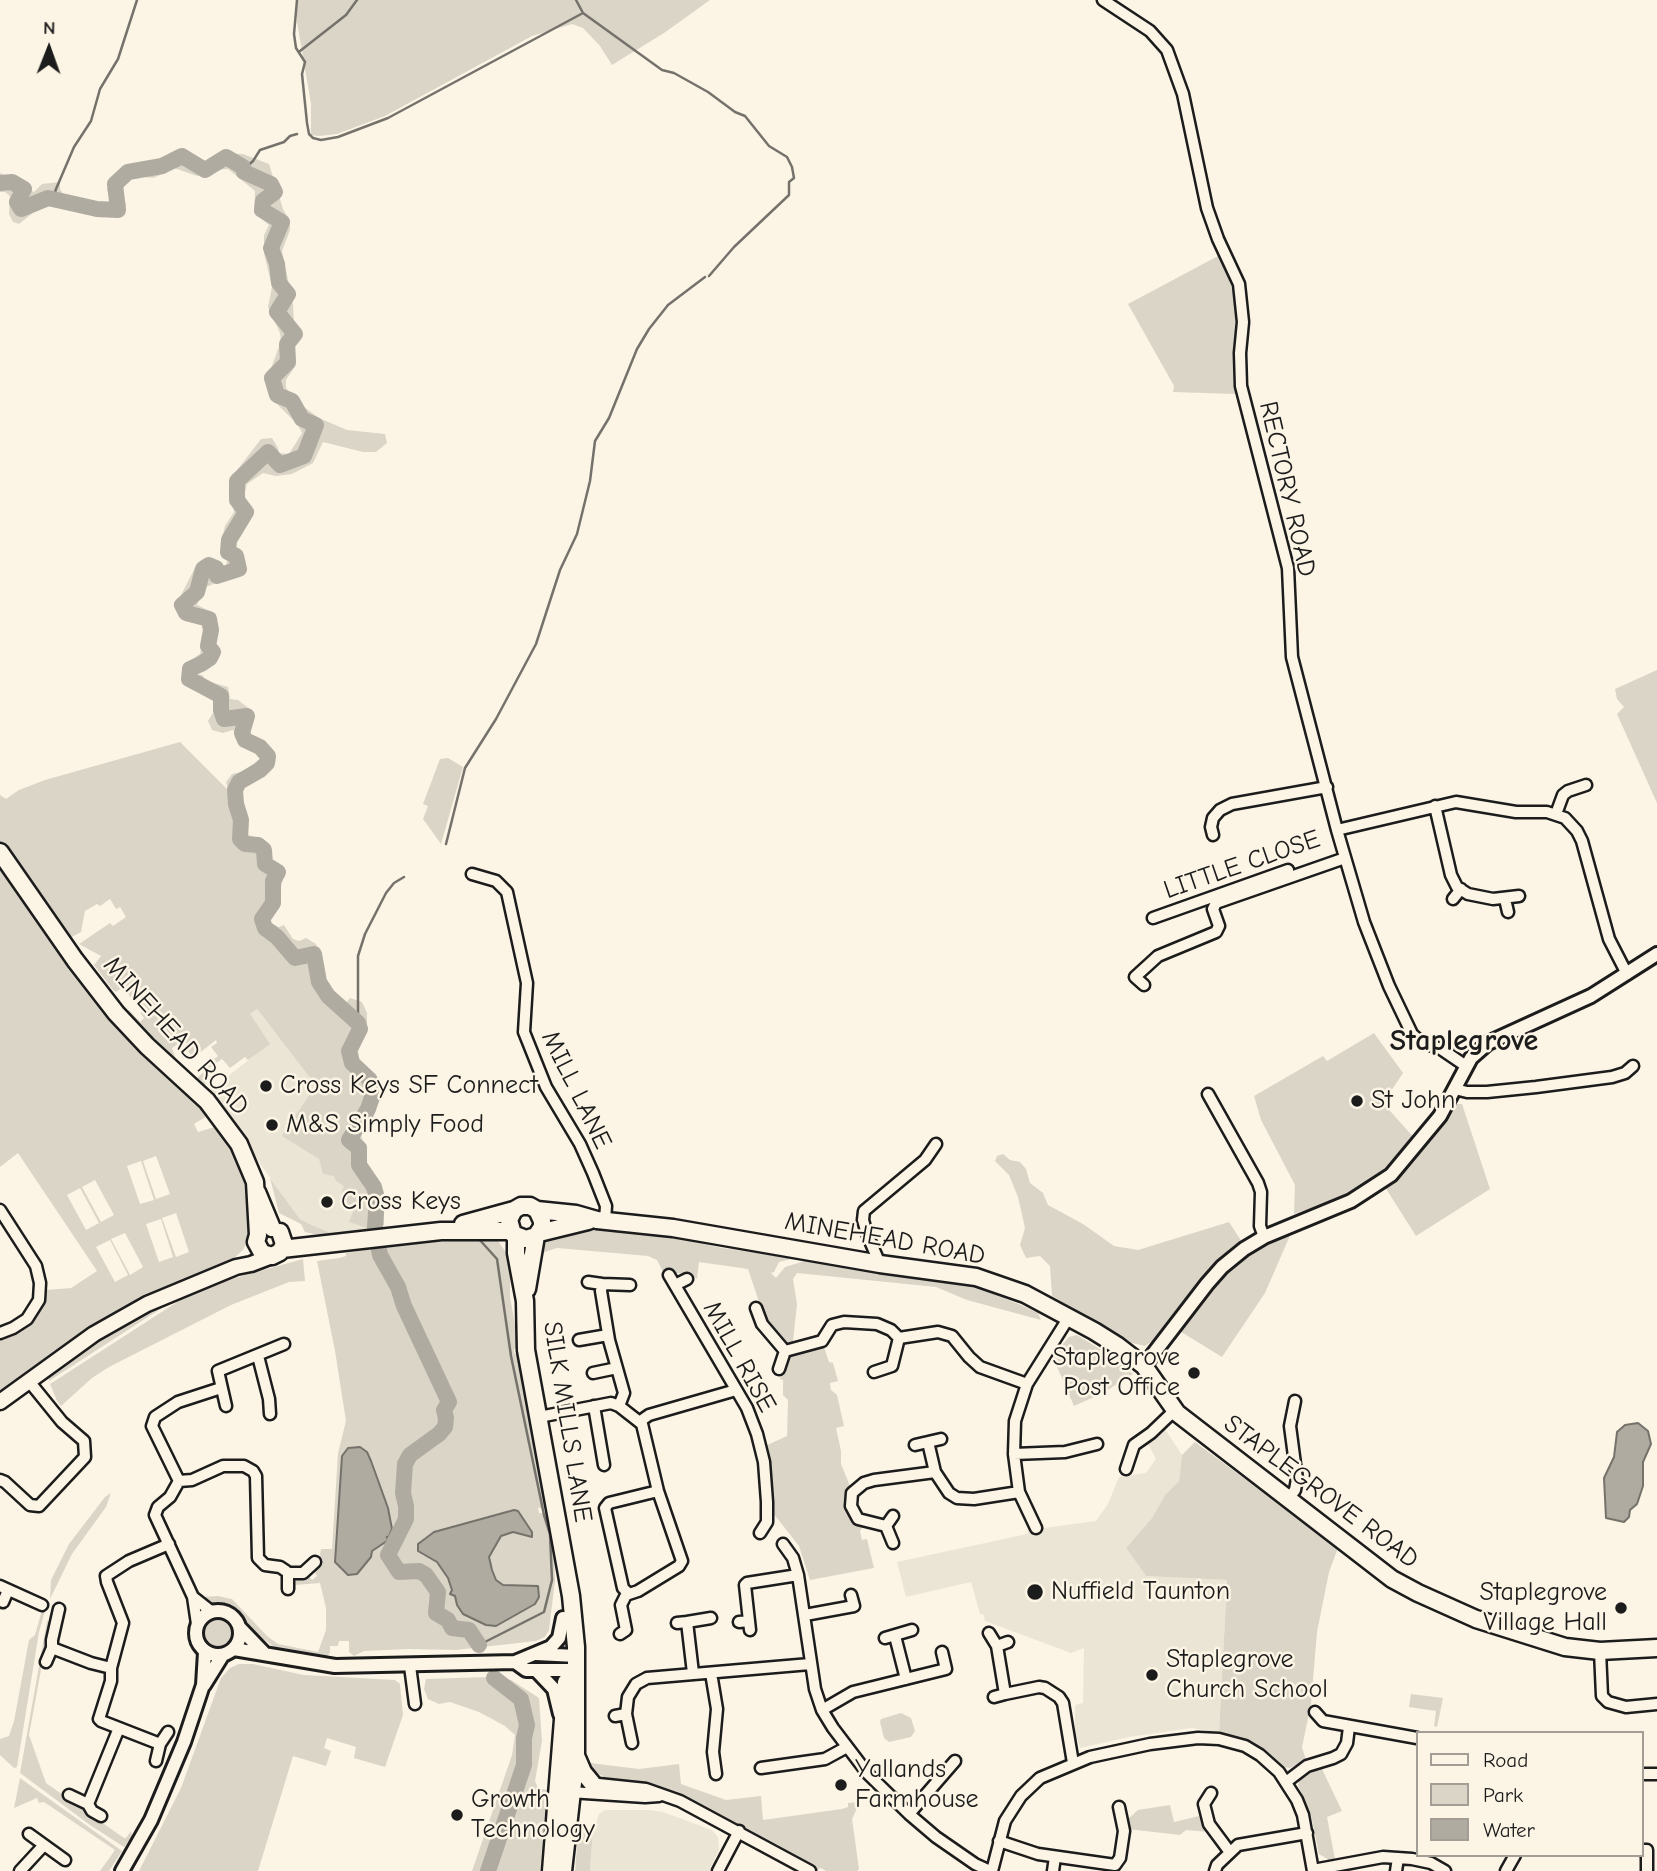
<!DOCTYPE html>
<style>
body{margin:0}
#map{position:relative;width:1657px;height:1871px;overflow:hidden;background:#fcf5e5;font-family:"Comic Neue",sans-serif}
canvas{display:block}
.legend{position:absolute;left:1416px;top:1731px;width:228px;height:126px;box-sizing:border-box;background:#fcf5e5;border:2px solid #a29e95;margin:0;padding:9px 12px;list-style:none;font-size:21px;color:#1c1c1c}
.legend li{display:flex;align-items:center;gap:14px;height:35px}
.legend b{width:35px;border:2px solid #a29e95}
.north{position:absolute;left:14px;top:14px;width:70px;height:70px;-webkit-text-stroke:5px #fcf5e5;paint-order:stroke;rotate:1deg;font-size:19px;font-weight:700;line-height:28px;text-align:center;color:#1c1c1c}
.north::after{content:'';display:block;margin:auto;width:24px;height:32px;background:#1c1c1c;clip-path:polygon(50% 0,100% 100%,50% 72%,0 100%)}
</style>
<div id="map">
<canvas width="1657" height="1871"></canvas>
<ul class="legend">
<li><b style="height:9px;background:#fcf5e5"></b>Road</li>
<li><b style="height:19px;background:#dbd5c8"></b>Park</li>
<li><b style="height:19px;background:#b0aba1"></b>Water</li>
</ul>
<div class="north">N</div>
</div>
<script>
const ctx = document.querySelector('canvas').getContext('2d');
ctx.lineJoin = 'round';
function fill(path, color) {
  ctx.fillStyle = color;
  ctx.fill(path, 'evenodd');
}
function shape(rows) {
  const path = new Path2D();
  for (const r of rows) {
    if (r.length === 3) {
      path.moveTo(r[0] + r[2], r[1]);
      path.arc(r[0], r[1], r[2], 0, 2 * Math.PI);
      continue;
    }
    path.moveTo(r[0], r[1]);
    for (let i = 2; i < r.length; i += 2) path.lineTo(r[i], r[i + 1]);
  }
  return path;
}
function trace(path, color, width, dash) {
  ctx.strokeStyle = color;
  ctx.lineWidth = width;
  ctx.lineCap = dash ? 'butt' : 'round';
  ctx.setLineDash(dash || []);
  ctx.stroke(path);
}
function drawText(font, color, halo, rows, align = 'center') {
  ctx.font = font + ' "Comic Neue",sans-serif';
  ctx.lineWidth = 5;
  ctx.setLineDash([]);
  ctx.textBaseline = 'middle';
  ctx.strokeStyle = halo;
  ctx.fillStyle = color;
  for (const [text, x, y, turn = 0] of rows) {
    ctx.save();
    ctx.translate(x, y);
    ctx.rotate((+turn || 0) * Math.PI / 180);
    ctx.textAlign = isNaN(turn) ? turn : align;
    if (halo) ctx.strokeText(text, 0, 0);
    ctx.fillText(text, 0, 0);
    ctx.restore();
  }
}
fill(shape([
 [256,1008,317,1087,368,1228,330,1233,300,1219,261,1165,219,1100,216,1100,209,1091,255,1055,249,1013],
 [1165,1429,1182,1455,1179,1481,1165,1495,1152,1518,1126,1548,1146,1576,1227,1580,1219,1733,1192,1728,1129,1737,1080,1748,1075,1732,1075,1705,1083,1703,1084,1648,1071,1653,985,1621,984,1615,980,1614,971,1582,906,1597,897,1562,1027,1534,1029,1530,1096,1521,1108,1504,1119,1477,1146,1473,1156,1459,1147,1442],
 [605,1810,649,1810,663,1812,712,1830,718,1837,719,1850,709,1871,590,1871,593,1831,599,1814]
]), '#ebe5d6');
fill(shape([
 [297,0,710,0,664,33,612,65,600,46,583,28,572,24,532,36,385,116,337,134,319,136,311,135,311,104,297,22],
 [176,152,201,164,221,153,243,154,269,164,283,209,290,222,290,230,282,251,293,304,296,365,286,380,286,388,300,404,319,418,347,430,385,434,387,443,376,452,363,452,323,442,313,463,292,474,276,476,263,473,247,484,244,496,248,503,249,517,234,542,235,547,243,562,244,572,206,587,200,597,197,605,216,614,215,655,209,664,193,674,202,675,207,681,228,687,230,699,238,700,251,710,249,734,257,737,268,750,271,762,266,770,239,790,245,825,243,833,257,838,265,845,273,863,278,865,284,876,276,904,268,915,269,923,279,927,284,925,293,939,299,941,306,938,316,944,326,983,345,1004,350,998,362,1002,367,1013,367,1028,359,1042,358,1050,360,1063,371,1078,374,1118,360,1131,367,1156,365,1167,377,1186,384,1214,384,1225,369,1228,369,1232,343,1235,313,1234,305,1232,301,1224,279,1213,270,1178,300,1219,312,1225,331,1233,367,1228,349,1222,353,1212,346,1209,348,1203,339,1200,344,1186,336,1181,334,1176,323,1174,319,1159,282,1136,314,1088,317,1087,257,1009,250,1014,270,1044,248,1060,245,1057,230,1068,222,1059,208,1069,210,1071,206,1076,205,1088,196,1079,207,1069,205,1066,218,1056,211,1047,217,1043,216,1040,193,1058,187,1050,182,1053,189,1047,184,1040,172,1048,176,1060,188,1073,123,1014,129,1010,140,1022,144,1018,140,1013,146,1008,142,1004,137,1007,135,1005,138,1001,133,995,130,997,125,986,116,992,113,990,94,965,101,956,79,944,110,923,113,926,126,917,120,907,116,909,110,899,100,906,97,904,85,911,81,932,68,939,0,845,0,795,6,799,19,790,45,780,180,742,228,790,226,782,232,774,242,772,261,758,260,753,255,749,245,749,233,730,223,733,212,730,208,721,217,706,214,697,191,689,183,665,200,654,204,638,202,623,186,621,177,612,180,597,197,564,202,560,217,566,226,565,228,558,223,553,222,538,225,526,234,512,230,492,234,474,261,439,272,438,278,448,279,453,289,454,302,433,298,425,271,398,267,387,269,374,281,341,280,333,268,307,272,287,264,253,264,235,269,225,254,213,255,191,228,169,214,170,197,176,171,167,165,173,153,178,135,176,125,179,120,186,126,204,125,214,118,217,96,217,50,203,43,205,19,224,13,222,9,214,10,196,5,192,0,192,0,173,24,183,25,187,34,192,42,184,60,182,60,189,65,197,106,206,112,202,107,190,108,183,117,173,161,161],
 [1218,256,1228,276,1236,302,1235,394,1173,392,1174,386,1128,304],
 [1657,670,1657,803,1617,714,1624,707,1617,699,1615,689],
 [448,758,463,767,441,844,423,819,428,806,423,804,440,759],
 [0,859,73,964,212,1113,194,1124,198,1132,218,1126,233,1144,233,1152,249,1192,251,1205,247,1242,243,1250,232,1260,176,1285,51,1357,0,1394,0,1336,43,1301,46,1290,71,1288,97,1271,18,1153,0,1167],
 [156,1156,170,1194,156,1199,143,1161],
 [141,1161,154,1200,140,1204,127,1166],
 [95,1180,114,1215,101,1222,82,1187],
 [80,1188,99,1223,86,1230,67,1195],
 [176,1213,189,1252,176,1257,162,1218],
 [161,1219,173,1257,159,1262,146,1224],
 [125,1233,143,1267,130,1275,111,1239],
 [110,1240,128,1275,115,1282,96,1247],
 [1374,1033,1403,1073,1383,1103,1417,1141,1387,1171,1345,1197,1294,1214,1295,1185,1261,1120,1254,1096,1323,1056,1327,1061],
 [1453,1104,1462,1104,1490,1189,1416,1236,1385,1187,1399,1175],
 [1003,1154,1010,1160,1020,1162,1026,1169,1030,1183,1043,1193,1048,1205,1083,1224,1114,1246,1138,1250,1229,1222,1242,1242,1209,1269,1178,1308,1158,1337,1145,1346,1132,1343,1052,1296,1050,1266,1040,1256,1026,1258,1020,1245,1025,1228,1018,1197,1009,1175,995,1161,997,1156],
 [595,1229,666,1236,722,1248,795,1258,779,1262,774,1272,771,1273,776,1278,785,1267,808,1260,946,1279,971,1285,1021,1305,1038,1313,1041,1320,967,1300,936,1287,797,1273,793,1279,797,1304,793,1341,820,1335,829,1362,833,1363,838,1381,830,1383,831,1390,837,1395,844,1426,836,1428,841,1451,841,1464,850,1486,845,1499,845,1509,849,1516,863,1527,860,1531,862,1540,867,1539,874,1568,810,1580,799,1546,773,1513,763,1447,787,1436,788,1400,783,1395,783,1380,780,1379,783,1363,789,1352,787,1343,765,1320,748,1269,699,1262,697,1279,690,1274,663,1272,657,1260,648,1256,557,1248,545,1252,541,1257,544,1244,550,1239,565,1234],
 [1292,1231,1265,1293,1222,1357,1178,1330,1221,1272,1260,1243],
 [488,1236,498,1241,510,1258,510,1297,519,1347,514,1349,514,1352,515,1354,520,1354,547,1507,538,1508,539,1513,550,1514,553,1531,555,1580,549,1630,545,1637,536,1641,456,1650,409,1649,364,1651,354,1656,349,1652,349,1641,339,1641,338,1646,330,1646,330,1653,327,1656,316,1657,285,1652,274,1647,253,1631,236,1611,215,1604,204,1597,218,1596,232,1599,267,1636,278,1644,318,1652,326,1630,326,1608,320,1583,295,1585,296,1591,294,1585,297,1578,308,1575,312,1580,317,1576,314,1571,318,1567,321,1549,332,1549,338,1453,346,1421,335,1351,317,1261,339,1258,346,1256,346,1253,371,1249],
 [347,1451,367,1452,375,1475,389,1538,372,1551,365,1565,336,1562,342,1456],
 [514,1510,529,1537,513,1532,501,1536,489,1557,492,1570,496,1580,503,1585,517,1587,535,1585,486,1625,463,1614,448,1578,424,1538,434,1532],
 [303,1259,305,1281,289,1282,231,1305,109,1367,92,1378,61,1406,57,1401,50,1384,188,1295,217,1283],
 [182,1295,49,1381,49,1374,66,1358,151,1308],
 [1077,1335,1108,1354,1133,1374,1103,1393,1074,1406,1055,1362,1054,1354,1069,1337],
 [1195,1442,1338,1548,1329,1572,1317,1632,1311,1704,1302,1747,1306,1760,1290,1768,1283,1767,1266,1752,1243,1740,1219,1733,1227,1580,1146,1576,1126,1548,1152,1518,1165,1495,1179,1481,1182,1455],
 [111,1493,106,1507,72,1554,50,1599,51,1580,69,1544,105,1497],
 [42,1610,45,1611,39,1632,17,1767,14,1768,0,1755,0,1739,9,1736,14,1721,29,1640,35,1635],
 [218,1633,15],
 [47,1621,50,1621,29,1735,46,1783,124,1838,126,1838,131,1831,132,1837,124,1847,90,1825,20,1773],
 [239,1664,253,1664,304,1675,395,1680,400,1684,403,1715,385,1767,354,1758,356,1747,327,1738,324,1748,331,1751,326,1766,293,1756,258,1871,139,1871,181,1788,221,1678,230,1668],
 [487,1677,511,1680,539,1698,542,1741,535,1781,538,1788,547,1790,540,1871,472,1871,512,1755,515,1735,505,1726,479,1712,450,1702,439,1704,428,1699,424,1689,426,1679],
 [1411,1694,1443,1698,1437,1727,1434,1726,1436,1711,1409,1707],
 [901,1713,911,1718,915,1731,911,1737,889,1742,884,1738,880,1722,881,1719],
 [590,1763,639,1769,679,1764,681,1784,726,1800,761,1796,763,1820,842,1809,848,1807,848,1803,860,1802,852,1819,859,1869,857,1871,826,1871,821,1868,817,1870,709,1810,680,1798,603,1781,603,1776,591,1771,589,1767],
 [1322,1769,1342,1811,1327,1817,1335,1859,1329,1860,1319,1854,1311,1815,1298,1785,1301,1777,1308,1773],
 [20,1778,122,1851,109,1871,100,1871,115,1850,44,1802,39,1803,37,1798,14,1808],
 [1170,1805,1174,1822,1199,1816,1209,1832,1186,1830,1180,1835,1128,1829,1128,1819,1138,1810],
 [582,1831,593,1831,590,1871,575,1871,578,1834]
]), '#dbd5c8');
const water = shape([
 [1638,1423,1648,1431,1651,1444,1643,1462,1643,1486,1637,1504,1630,1510,1629,1517,1624,1522,1606,1518,1604,1478,1614,1457,1617,1432,1625,1425,1638,1423],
 [360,1447,367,1452,371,1461,388,1508,392,1529,387,1541,372,1551,371,1557,357,1574,348,1575,335,1562,342,1456,348,1448,360,1447],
 [514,1510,518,1511,532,1532,532,1537,513,1532,501,1536,489,1557,492,1570,496,1580,503,1585,538,1586,539,1597,535,1604,496,1626,486,1625,463,1614,457,1605,455,1596,450,1594,452,1590,448,1578,437,1562,418,1551,418,1544,434,1532,514,1510]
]);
fill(water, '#b0aba1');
trace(water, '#75726c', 2);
trace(shape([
 [297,0,294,34,296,48,305,62,302,74,307,123,309,134,313,138,321,140,338,137,388,118,583,13],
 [576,0,583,13,662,70,674,73,708,92,735,112,745,116,769,146,787,157,792,167,794,178,789,182,789,195,734,247,709,276],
 [300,51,346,15,357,0],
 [243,170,253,161,260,150,284,142,290,136,297,134],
 [57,201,54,195,56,189,74,147,91,121,100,89,118,59,137,0],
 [446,844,465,768,496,719,536,644,560,570,577,534,590,481,595,441,609,418,637,349,649,329,668,305,705,277],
 [358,1023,358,956,365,934,386,893,394,883,404,877],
 [478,1238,497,1259,511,1356,544,1515,550,1534,552,1580,544,1612,479,1645],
 [387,1537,393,1545]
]), '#75726c', 2.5);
trace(shape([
 [0,183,12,182,24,189,17,202,21,209,48,198,97,209,118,210,115,184,128,172,162,166,182,156,205,170,226,157,243,167,244,172,271,184,275,192,263,201,262,210,282,222,271,248,277,264,279,283,288,294,277,312,295,334,287,344,288,362,272,378,277,395,292,401,302,419,316,425,304,456,280,465,268,452,237,481,237,500,246,512,229,540,228,552,236,556,239,569,217,576,216,568,209,565,203,569,197,592,182,605,186,613,209,619,211,630,208,646,213,652,210,658,201,664,190,669,189,679,221,696,221,710,224,719,247,716,242,733,245,740,260,747,268,756,267,763,260,770,239,782,235,790,236,804,241,820,240,839,245,844,258,845,264,850,265,864,278,872,273,881,273,903,262,919,265,928,277,937,295,958,314,954,319,982,328,996,358,1023,360,1029,349,1051,352,1063,370,1080,372,1097,368,1109,349,1140,359,1148,359,1165,374,1187,377,1198,375,1227,380,1255,398,1287,404,1306,449,1402,444,1410,446,1418,445,1427,439,1434,410,1455,405,1464,403,1493,406,1506,406,1519,388,1555,399,1572,419,1571,426,1575,438,1592,436,1613,448,1620,452,1628,469,1630,479,1645],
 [488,1871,524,1765,524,1738,527,1725,521,1699,494,1678]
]), '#b0aba1', 16);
const minor = shape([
 [1103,0,1150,31,1167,50,1183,94,1207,208,1218,239,1239,284,1243,322,1240,353,1241,386,1288,568,1292,657,1337,830,1364,922,1389,986,1412,1034,1421,1042,1441,1049,1466,1066],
 [1435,806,1451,875,1457,887,1468,894,1493,899,1519,896],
 [1556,814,1563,795,1568,791,1586,785],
 [1337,830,1456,802,1516,812,1547,812,1565,818,1577,831,1582,841,1609,939,1627,974],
 [1213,835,1211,827,1213,818,1220,810,1232,804,1327,787],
 [472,874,496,881,507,892,527,983,524,1032,546,1087,580,1144,593,1173,606,1206,605,1220],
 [1453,899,1461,889],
 [1505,899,1508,912],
 [1153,918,1288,870],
 [1144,985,1135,977,1158,956,1216,932,1219,926,1213,909,1216,903,1345,858],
 [1455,1089,1467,1092,1487,1092,1536,1087,1612,1077,1625,1073,1633,1066],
 [1208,1094,1258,1183,1261,1192,1260,1226,1264,1237],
 [0,1210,36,1266,40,1283,39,1300,27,1319,13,1328,0,1333],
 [880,1264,867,1234,863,1220,864,1211,925,1160,936,1144],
 [669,1275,747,1408,757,1434,764,1462,767,1502,767,1522,760,1533],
 [588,1282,602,1284],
 [675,1285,687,1279],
 [756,1308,762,1324,785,1351,822,1341,832,1325,844,1322,877,1324,891,1330,899,1338,938,1332,952,1336,969,1357,980,1367,1027,1384],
 [579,1340,608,1335],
 [258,1356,269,1399,270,1414],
 [779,1369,785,1351],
 [874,1372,892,1366,899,1338],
 [593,1373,617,1368],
 [226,1406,218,1371,284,1344],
 [594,1406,604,1465],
 [619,1406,624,1393,609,1340,601,1291,602,1284,630,1285],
 [539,1417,611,1403,619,1406,642,1424,658,1491,682,1561,679,1566,638,1591,629,1594,623,1588,605,1508,609,1503,658,1491],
 [639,1422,649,1415,736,1390],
 [928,1442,935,1472],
 [915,1445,941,1439],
 [1014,1454,1065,1452,1097,1444],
 [1126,1469,1134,1445,1151,1433,1175,1410],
 [0,1480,5,1482,30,1505,39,1506,85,1457,84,1441,62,1422,28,1380],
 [179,1481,192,1480,223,1466,244,1466,253,1471,256,1476,258,1558,265,1565,280,1567,286,1571,288,1573,288,1589],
 [1289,1498,1295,1490,1297,1479,1290,1426,1295,1401],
 [893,1516,886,1526,858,1519,851,1506,852,1493,864,1483,874,1480,935,1472,949,1493,957,1498,974,1499,1019,1492],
 [886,1526,893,1543],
 [1036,1528,1019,1492,1014,1454,1015,1421,1027,1384,1069,1317],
 [783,1544,793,1558,798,1575],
 [288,1573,303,1573,315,1562],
 [0,1586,42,1605],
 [193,1597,212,1612],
 [3,1602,8,1590],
 [59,1609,52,1640,52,1648,91,1663,111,1668,123,1623,107,1582,106,1576,129,1561,169,1544],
 [805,1615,854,1606,851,1595],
 [739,1622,749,1621],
 [677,1623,687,1622],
 [197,1624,193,1597,155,1515,158,1507,170,1497,179,1481,152,1426,155,1417,178,1402,221,1388],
 [750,1630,745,1585,747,1583,798,1575,815,1689,822,1710,833,1728,868,1774,909,1814,936,1837,975,1864,990,1871],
 [989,1633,997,1646,1005,1694,994,1697],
 [620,1634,626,1630,621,1605,627,1593],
 [895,1636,906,1679],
 [885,1638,912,1630],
 [997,1646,1008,1642],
 [1600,1651,1602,1696,1608,1702,1626,1707,1657,1704],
 [46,1662,52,1648],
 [410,1666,415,1704],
 [693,1673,687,1622,711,1618],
 [711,1673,717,1709,713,1752,716,1774],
 [1005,1694,1039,1687,1045,1688,1059,1697,1063,1703,1073,1763],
 [822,1710,853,1692,946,1669,942,1652],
 [1315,1712,1323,1721,1417,1738],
 [615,1716,626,1714],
 [119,1728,160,1744,168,1732],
 [632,1743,626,1714,628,1697,636,1684,647,1678,810,1664],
 [156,1761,160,1744],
 [761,1768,825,1759,847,1747],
 [1642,1774,1657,1774],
 [1286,1782,1307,1766,1333,1758,1341,1754,1347,1743,1349,1727],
 [589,1783,646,1789,680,1801,810,1871],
 [570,1792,645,1797,659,1796],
 [1211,1793,1204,1804,1209,1824,1229,1851],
 [69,1795,88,1804,119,1728,101,1721,99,1719,111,1681,111,1668],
 [88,1804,92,1811,101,1816],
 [909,1814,955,1761],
 [29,1834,65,1860],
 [999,1841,1038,1854,1115,1865,1120,1858,1124,1831,1119,1807],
 [1641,1850,1647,1850,1647,1871],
 [1313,1870,1383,1857,1412,1859,1431,1863,1445,1871],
 [20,1871,44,1845],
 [718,1871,739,1831],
 [992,1871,1005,1821,1021,1796,1040,1778,1090,1757,1150,1744,1198,1738,1219,1739,1245,1746,1260,1755,1279,1772,1297,1800,1303,1815,1313,1871],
 [1053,1871,1055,1857],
 [1215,1871,1217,1865,1238,1845,1307,1833],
 [1396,1871,1398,1858],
 [1506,1871,1515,1855]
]);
const tertiary = shape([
 [1144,1366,1207,1284,1222,1267,1244,1249,1264,1237,1351,1201,1391,1175,1440,1116,1471,1058,1488,1043,1591,996,1657,954],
 [218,1633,22],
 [240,1628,265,1654],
 [234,1649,335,1666,515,1662,551,1647,559,1638,563,1618],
 [536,1654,576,1656],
 [515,1662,526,1670,576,1670],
 [536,1670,554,1689,560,1714],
 [204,1685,222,1656],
 [122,1871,151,1820,184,1742,203,1685,205,1652]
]);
const secondary = shape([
 [0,1402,94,1334,147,1304,236,1267,251,1264,272,1256]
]);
const primary = shape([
 [0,852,75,960,116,1013,147,1046,207,1101,239,1144,255,1182,258,1235,256,1242,262,1253,272,1256,280,1252,284,1244,280,1232],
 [257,1192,272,1228],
 [537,1210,576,1214,597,1220,673,1228,880,1264,976,1277,1025,1294,1094,1331,1118,1346,1144,1366,1177,1413,1392,1579,1418,1593,1476,1619,1565,1647,1600,1651,1657,1648],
 [463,1224,514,1210,521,1206,530,1206,537,1210,542,1221,542,1227,536,1236,526,1239,513,1234,509,1220,514,1210],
 [539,1233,588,1221],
 [516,1236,516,1253,525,1301,526,1350,571,1596,576,1647,576,1756,563,1871],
 [282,1249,441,1231,511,1231],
 [527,1289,536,1236],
 [577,1758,583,1772,592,1783],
 [551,1871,566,1682]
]);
trace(minor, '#1c1c1c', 15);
trace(tertiary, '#1c1c1c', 18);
trace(secondary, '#1c1c1c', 19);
trace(primary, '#1c1c1c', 21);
trace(minor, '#fcf5e5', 10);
trace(tertiary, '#fcf5e5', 12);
trace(secondary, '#fcf5e5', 14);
trace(primary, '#fcf5e5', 16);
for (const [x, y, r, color] of [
 [266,1086,7,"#1c1c1c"],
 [1357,1101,7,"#1c1c1c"],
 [272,1125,7,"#1c1c1c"],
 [327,1202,7,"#1c1c1c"],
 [1194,1373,7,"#1c1c1c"],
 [1035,1592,9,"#1c1c1c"],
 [1621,1608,7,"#1c1c1c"],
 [1152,1675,7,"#1c1c1c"],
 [841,1785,7,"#1c1c1c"],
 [457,1815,7,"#1c1c1c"]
]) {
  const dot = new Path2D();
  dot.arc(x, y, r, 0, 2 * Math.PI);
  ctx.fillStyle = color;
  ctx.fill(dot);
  trace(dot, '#fcf5e5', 2.5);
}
drawText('26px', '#1c1c1c', '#fcf5e5', [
 ["RECTORY ROAD",1287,489,77],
 ["LITTLE CLOSE",1242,865,-19],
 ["MINEHEAD ROAD",176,1036,48],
 ["MILL LANE",576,1090,64],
 ["MINEHEAD ROAD",885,1239,10],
 ["MILL RISE",739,1357,61],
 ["SILK MILLS LANE",567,1422,81],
 ["STAPLEGROVE ROAD",1321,1492,37]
]);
drawText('26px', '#1c1c1c', '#fcf5e5', [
 ["Cross Keys SF Connect",280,1086],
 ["St John",1371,1101],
 ["M&S Simply Food",286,1125],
 ["Cross Keys",341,1202],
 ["Staplegrove",1180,1358,"right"],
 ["Post Office",1180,1388,"right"],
 ["Nuffield Taunton",1051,1592],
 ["Staplegrove",1607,1593,"right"],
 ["Village Hall",1607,1623,"right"],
 ["Staplegrove",1166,1660],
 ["Church School",1166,1690],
 ["Yallands",855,1770],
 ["Farmhouse",855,1800],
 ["Growth",471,1800],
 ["Technology",471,1830]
], 'left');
drawText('bold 30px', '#1c1c1c', '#fcf5e5', [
 ["Staplegrove",1464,1042]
]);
</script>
